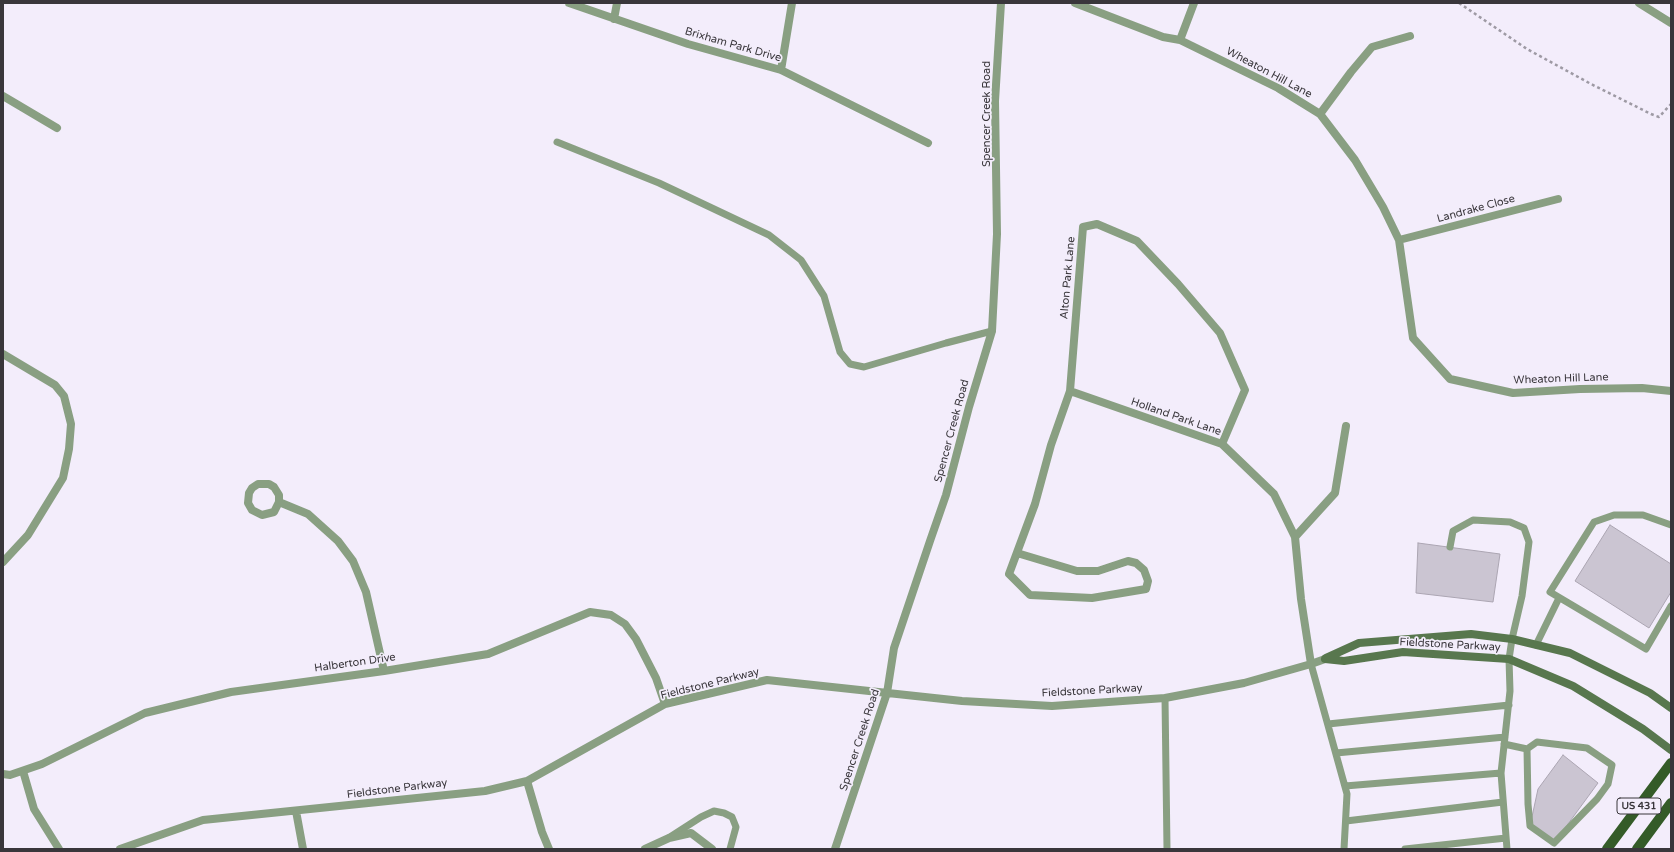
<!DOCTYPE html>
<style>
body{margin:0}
#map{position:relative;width:1674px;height:852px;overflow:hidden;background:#f3edfb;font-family:"Varela Round",sans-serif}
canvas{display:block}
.frame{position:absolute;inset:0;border:4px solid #39363b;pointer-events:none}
</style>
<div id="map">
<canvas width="1674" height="852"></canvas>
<div class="frame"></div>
</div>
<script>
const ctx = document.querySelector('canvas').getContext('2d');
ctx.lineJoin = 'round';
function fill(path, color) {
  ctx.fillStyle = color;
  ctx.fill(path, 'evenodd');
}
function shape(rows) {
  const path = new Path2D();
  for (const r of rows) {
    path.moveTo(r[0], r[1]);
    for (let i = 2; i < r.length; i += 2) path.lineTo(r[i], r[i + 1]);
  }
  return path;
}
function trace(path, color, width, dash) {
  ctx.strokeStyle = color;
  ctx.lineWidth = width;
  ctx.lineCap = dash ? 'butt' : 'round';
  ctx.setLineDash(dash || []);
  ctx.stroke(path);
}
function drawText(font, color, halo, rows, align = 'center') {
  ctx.font = font + ' "Varela Round",sans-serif';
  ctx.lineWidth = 3.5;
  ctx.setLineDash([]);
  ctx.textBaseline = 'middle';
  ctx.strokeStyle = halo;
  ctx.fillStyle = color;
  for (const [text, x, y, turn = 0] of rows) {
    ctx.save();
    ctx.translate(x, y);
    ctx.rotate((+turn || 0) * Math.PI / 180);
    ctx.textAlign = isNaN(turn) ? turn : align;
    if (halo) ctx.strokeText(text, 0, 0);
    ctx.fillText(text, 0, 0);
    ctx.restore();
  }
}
const building = shape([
 [1610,525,1671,564,1671,592,1649,628,1575,581,1610,525],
 [1418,543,1500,554,1493,602,1416,593,1418,543],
 [1563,755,1598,783,1554,843,1530,826,1538,789,1563,755]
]);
fill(building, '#cbc5d2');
trace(building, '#aba5b2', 1);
trace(shape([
 [1459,3,1527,49,1591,84,1651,114,1659,117,1671,104]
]), '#9e9aa4', 2.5, [3, 3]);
trace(shape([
 [557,142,659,183,769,235,801,260,824,296,840,352,850,364,864,367,946,343,992,331],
 [1671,525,1643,515,1614,515,1594,522,1550,592,1646,649,1671,606],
 [1450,547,1453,531,1473,520,1510,522,1524,528,1529,542,1522,596,1512,639,1509,659,1510,691,1501,773,1507,849],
 [1536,645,1559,598],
 [1311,664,1347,794,1344,849],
 [1165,698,1167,849],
 [1328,724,1509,705],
 [1504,744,1527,749,1528,804,1530,826,1554,843,1597,799,1608,784,1612,765,1587,748,1537,742,1527,749],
 [1336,753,1505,737],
 [1345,786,1501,773],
 [1346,821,1503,802],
 [670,837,701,817,714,811,724,813,732,817,736,827,730,849],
 [1405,849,1506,838]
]), '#899f82', 7);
trace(shape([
 [569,3,688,44,781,70,928,143],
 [1075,3,1163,37,1180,40,1278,88,1320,114,1355,160,1383,207,1399,240,1413,338,1450,379,1513,393,1580,389,1642,388,1671,391],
 [1639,3,1671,23],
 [614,19,617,3],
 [1180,40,1194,3],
 [781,70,792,3],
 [3,96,57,128],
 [1320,114,1351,72,1372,47,1410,36],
 [1399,240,1558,199],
 [3,354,55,385,64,396,71,424,69,449,63,478,28,535,3,562],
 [1070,391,1222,444,1274,494,1295,537,1301,599,1311,664],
 [279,502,279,495,274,487,269,484,258,484,252,488,249,493,248,503,252,510,262,515,274,512,279,502,308,514,338,541,353,561,366,592,384,671],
 [1295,537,1335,493,1346,426],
 [1017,553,1077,571,1098,571,1128,561,1136,563,1144,570,1148,581,1146,589,1092,598,1030,595,1009,574,1035,504,1051,445,1070,391,1083,227,1097,224,1137,241,1178,284,1220,333,1245,390,1222,444],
 [23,771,34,809,59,849],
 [3,774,10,775,42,764,145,713,231,692,384,671,488,654,590,612,611,615,625,624,636,639,656,678,665,704],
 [527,781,542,832,549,849],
 [296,811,303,849],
 [120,849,203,820,485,791,527,781,665,704,767,680,962,701,1052,706,1165,698,1244,683,1311,664,1325,659],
 [645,849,669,838,691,833,712,849],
 [835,849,887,693,894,648,930,541,946,495,969,407,992,331,997,234,995,101,1001,3]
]), '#899f82', 8);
trace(shape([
 [1326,658,1359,643,1471,634,1512,639,1570,653,1650,693,1671,708],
 [1325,659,1344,661,1403,652,1509,659,1573,686,1643,729,1671,750]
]), '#58774e', 8);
trace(shape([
 [1607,849,1671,763],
 [1637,849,1671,803]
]), '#345b28', 10);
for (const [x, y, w] of [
 [1639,806,44]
]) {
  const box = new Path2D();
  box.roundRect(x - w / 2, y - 8, w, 16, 3);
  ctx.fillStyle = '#f3edfb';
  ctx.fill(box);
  trace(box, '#39363b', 1);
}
drawText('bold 10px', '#39363b', null, [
 ["US 431",1639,806]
]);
drawText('11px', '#39363b', '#f3edfb', [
 ["Brixham Park Drive",733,45,16],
 ["Wheaton Hill Lane",1269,73,28],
 ["Spencer Creek Road",987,114,-90],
 ["Landrake Close",1476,209,-15],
 ["Alton Park Lane",1068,278,-85],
 ["Wheaton Hill Lane",1561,379,-2],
 ["Holland Park Lane",1176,417,19],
 ["Spencer Creek Road",952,431,-75],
 ["Fieldstone Parkway",1450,645,3],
 ["Halberton Drive",355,663,-8],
 ["Fieldstone Parkway",710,684,-14],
 ["Fieldstone Parkway",1092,691,-3],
 ["Spencer Creek Road",860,740,-72],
 ["Fieldstone Parkway",397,789,-7]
]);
</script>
